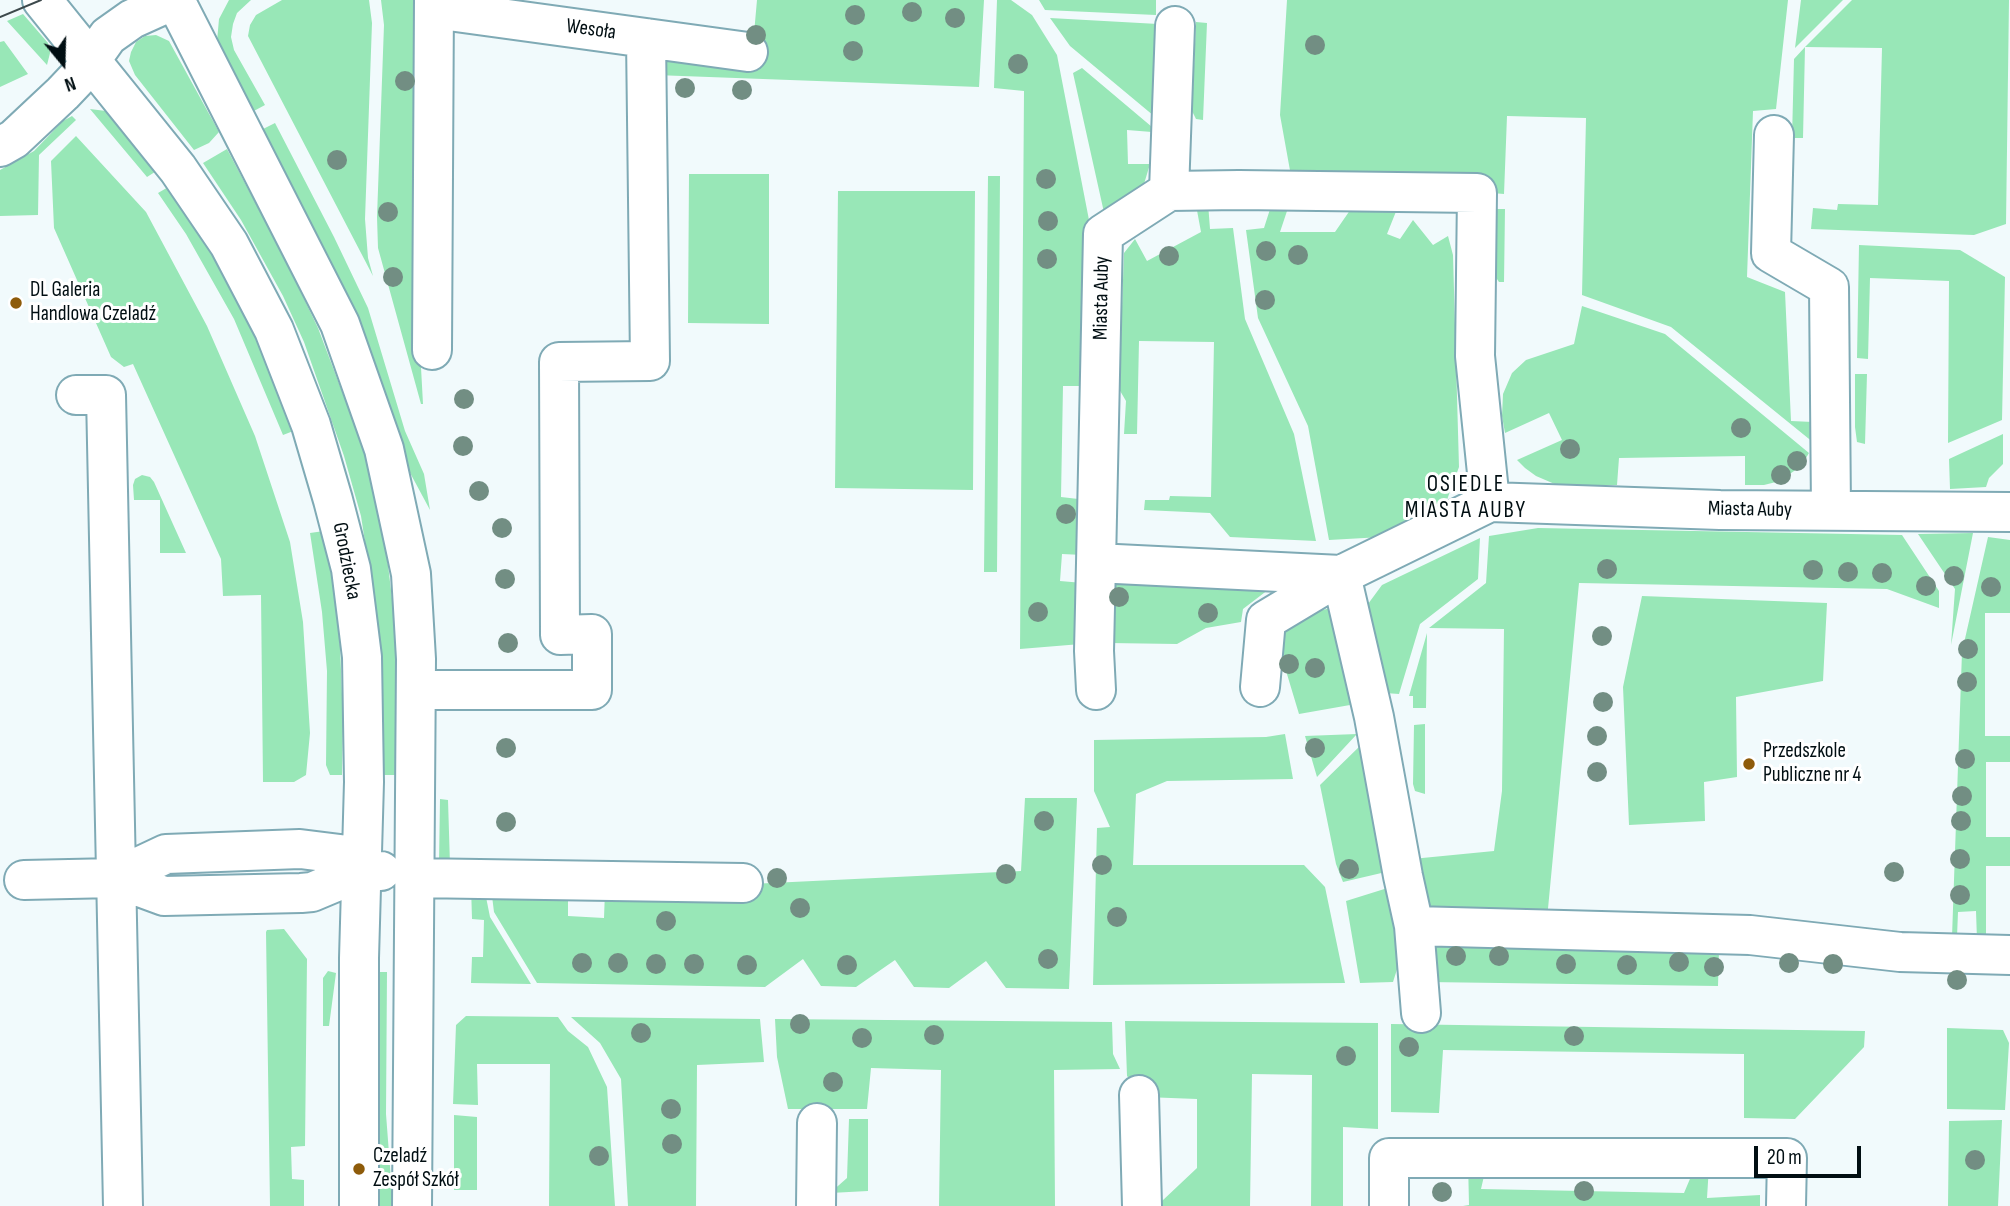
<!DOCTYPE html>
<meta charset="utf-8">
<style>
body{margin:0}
#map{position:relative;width:2010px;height:1206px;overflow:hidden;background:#f1fafc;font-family:"Sofia Sans Condensed",sans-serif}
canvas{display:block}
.north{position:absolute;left:28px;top:28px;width:70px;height:70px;-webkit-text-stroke:5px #fff;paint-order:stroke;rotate:161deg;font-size:19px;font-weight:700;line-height:28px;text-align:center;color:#010e12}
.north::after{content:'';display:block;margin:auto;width:24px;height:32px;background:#010e12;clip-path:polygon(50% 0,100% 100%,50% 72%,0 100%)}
.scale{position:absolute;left:1754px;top:1146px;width:107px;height:32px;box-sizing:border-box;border:4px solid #010e12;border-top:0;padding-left:9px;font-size:21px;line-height:24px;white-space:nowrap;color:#010e12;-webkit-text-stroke:5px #fff;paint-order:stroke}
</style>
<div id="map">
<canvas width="2010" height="1206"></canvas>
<div class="north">N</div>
<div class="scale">20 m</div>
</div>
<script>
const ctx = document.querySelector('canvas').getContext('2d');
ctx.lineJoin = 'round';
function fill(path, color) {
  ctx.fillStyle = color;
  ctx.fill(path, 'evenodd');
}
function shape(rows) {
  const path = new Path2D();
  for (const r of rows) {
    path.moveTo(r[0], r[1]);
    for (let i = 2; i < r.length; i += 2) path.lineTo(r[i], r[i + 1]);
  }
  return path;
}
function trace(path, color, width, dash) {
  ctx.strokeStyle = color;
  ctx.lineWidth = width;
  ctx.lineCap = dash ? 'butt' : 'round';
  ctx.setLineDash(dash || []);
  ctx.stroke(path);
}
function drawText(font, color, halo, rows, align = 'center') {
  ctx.font = font + ' "Sofia Sans Condensed",sans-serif';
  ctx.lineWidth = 6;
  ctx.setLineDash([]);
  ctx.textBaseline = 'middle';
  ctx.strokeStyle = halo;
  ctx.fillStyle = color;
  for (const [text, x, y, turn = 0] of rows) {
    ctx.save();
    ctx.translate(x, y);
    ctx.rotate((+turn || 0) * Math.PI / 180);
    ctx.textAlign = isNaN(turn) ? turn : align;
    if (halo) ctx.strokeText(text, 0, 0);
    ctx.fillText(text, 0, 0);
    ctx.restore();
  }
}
fill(shape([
 [229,0,251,0,237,13,233,24,231,37,234,50,265,105,252,112,217,41,219,19],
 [282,0,369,0,372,23,365,219,368,258,373,276,248,36,250,25,256,15],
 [381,0,415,0,413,132,416,327,420,349,423,404,421,404,378,248,377,217,384,25],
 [757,0,984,0,979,87,655,75,659,54,752,56],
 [997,0,1011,0,1032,15,1057,55,1089,220,1086,386,1063,386,1061,497,1087,500,1083,555,1062,554,1060,581,1083,583,1081,644,1020,649,1024,91,994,88],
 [1039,0,1156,0,1156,15,1045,10],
 [1287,0,1788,0,1776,109,1753,111,1747,277,1785,292,1791,421,1813,422,1814,443,1671,327,1582,295,1586,118,1507,116,1504,194,1291,176,1280,115],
 [1801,0,1843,0,1795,48],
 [1852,0,2009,0,2006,224,1974,235,1811,229,1813,208,1837,210,1838,204,1878,205,1882,48,1805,47,1803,138,1792,138,1794,59,1805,47],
 [23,14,48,43,50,53,47,65,7,21],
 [1050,18,1158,24,1154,116,1070,46],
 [1196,22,1207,23,1203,120,1196,119,1192,111],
 [156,35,169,41,219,132,209,143,194,150,135,75,129,61,131,52,136,42,145,36],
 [4,41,28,74,0,87,0,42],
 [1082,68,1152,127,1152,132,1127,130,1128,164,1150,164,1144,184,1136,198,1105,217,1073,73],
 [90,109,106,111,112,115,158,170,147,177],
 [72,116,76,120,39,155,38,215,0,216,0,170,34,151,63,121],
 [275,123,334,237,368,308,405,431,424,474,430,510,408,469,386,394,337,274,261,130],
 [76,136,146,212,207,326,255,436,290,542,303,622,310,733,306,775,294,782,263,782,261,595,223,596,221,559,133,364,124,367,111,357,54,228,51,161],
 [227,149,285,259,318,328,363,447,376,498,388,565,395,624,400,686,400,775,382,775,369,568,361,516,344,456,304,342,283,296,241,220,203,163],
 [689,174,769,174,769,324,688,323],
 [988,176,1000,176,997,572,984,572],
 [170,186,237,292,296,430,283,435,234,319,186,234,158,193],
 [838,191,975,191,973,490,835,488],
 [1290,202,1280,232,1335,232,1355,203,1399,204,1387,234,1400,239,1413,220,1433,245,1448,236,1453,255,1459,467,1444,508,1382,537,1329,540,1308,426,1258,318,1246,230,1264,228,1272,203],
 [1208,203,1210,229,1233,228,1245,319,1294,434,1316,541,1230,537,1210,513,1144,510,1145,500,1169,500,1170,496,1211,497,1214,342,1139,341,1137,434,1124,434,1126,401,1119,389,1124,253,1135,239,1147,261,1201,232,1196,205],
 [1492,209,1505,209,1504,282,1499,282,1493,273],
 [1859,245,1960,250,2005,277,2002,420,1948,443,1949,281,1870,278,1868,359,1857,358],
 [1582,306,1665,334,1809,453,1801,466,1780,481,1764,485,1745,485,1745,456,1619,458,1617,485,1557,485,1536,476,1525,468,1517,460,1562,440,1549,413,1505,433,1502,416,1503,394,1512,373,1526,360,1574,344],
 [1855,374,1867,374,1865,444,1857,442,1855,427],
 [2003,434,2003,464,1989,478,1986,487,1950,489,1949,459],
 [142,475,150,477,154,482,186,553,160,553,160,500,134,500,133,485,135,479],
 [1538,528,1902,535,1939,591,1939,608,1887,589,1579,583,1547,919,1449,915,1432,907,1422,896,1412,859,1494,851,1502,791,1504,629,1429,628,1486,583,1489,536],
 [324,531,333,585,340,645,343,719,342,775,330,775,326,765,327,671,322,612,310,533],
 [1973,533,1951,645,1955,589,1918,534],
 [1988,537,2010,540,2010,613,1985,613,1985,736,2010,736,2010,762,1986,762,1986,837,2010,837,2010,866,1986,866,1986,941,1977,940,1976,911,1958,912,1957,937,1952,937,1962,652],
 [1480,538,1478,579,1420,624,1399,694,1385,693,1360,632,1368,604,1382,585],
 [1106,580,1277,583,1243,609,1241,622,1206,628,1177,644,1109,643],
 [1642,596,1827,603,1823,681,1736,697,1737,777,1704,782,1705,821,1629,825,1623,687],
 [1334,607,1350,705,1299,714,1274,631,1285,620],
 [1427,633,1426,708,1413,708,1413,696,1409,696],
 [1425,724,1425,794,1415,791,1413,784,1414,725],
 [1285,734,1293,779,1167,781,1136,794,1133,865,1304,865,1325,887,1345,983,1093,985,1097,828,1110,827,1094,791,1094,740,1266,737],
 [1357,734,1317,777,1305,736],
 [1362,744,1390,871,1343,882,1336,864,1320,785],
 [1025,798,1077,798,1069,989,1006,988,986,961,949,988,914,987,895,960,856,987,821,986,803,959,765,987,537,983,494,912,491,888,568,891,568,916,604,918,605,891,1021,871],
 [440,799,448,800,450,865,439,863],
 [471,886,484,887,490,917,531,984,471,983,472,957,483,957,484,920,472,919],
 [1394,886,1406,941,1393,982,1360,983,1346,901],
 [284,929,307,959,305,1146,291,1147,292,1179,304,1180,304,1206,270,1206,266,932,267,930],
 [1421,940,1719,951,1718,986,1427,982],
 [328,971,336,973,329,1026,323,1026,323,978],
 [376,972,387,972,386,1114,393,1206,374,1206],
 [466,1016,558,1017,568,1031,588,1047,607,1087,615,1206,549,1206,550,1064,477,1064,478,1105,453,1104,456,1025],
 [571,1017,760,1019,764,1062,697,1065,696,1206,628,1206,621,1079,600,1043],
 [775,1019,1112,1022,1113,1054,1120,1069,1054,1070,1055,1206,939,1206,941,1070,871,1068,867,1109,788,1109,777,1057],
 [1125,1021,1378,1023,1378,1129,1343,1127,1343,1206,1311,1206,1312,1075,1252,1074,1250,1206,1161,1206,1162,1201,1197,1168,1197,1099,1145,1097,1127,1076],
 [1391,1024,1865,1031,1864,1047,1795,1119,1744,1118,1744,1054,1443,1050,1439,1113,1391,1112],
 [1947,1028,2003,1030,2009,1043,2005,1110,1947,1109],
 [454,1115,477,1117,477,1190,454,1190],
 [849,1119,868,1119,868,1191,830,1193,847,1178],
 [2002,1120,1998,1206,1948,1206,1949,1121],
 [1468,1161,1487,1163,1481,1189,1684,1193,1695,1167,1709,1166,1707,1198,1760,1195,1760,1206,1463,1206,1469,1205]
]), '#98e7b7');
const minor = shape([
 [42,0,178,169,229,244,274,330,311,425,333,500,351,569,362,657,364,782,359,958,359,1206],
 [175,0,340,324,384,449,411,574,416,659,412,1206],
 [434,9,748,52],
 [1774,135,1771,253,1829,287,1831,510],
 [0,147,14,139,63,93,81,74,108,36,132,19,174,0],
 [1169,191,1175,26],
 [432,350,434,0],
 [76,395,106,395,123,1206],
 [1490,502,1720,510,2010,512],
 [1096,563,1094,651,1096,690],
 [1341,575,1374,717,1403,876,1414,926,1421,1013],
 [1260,687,1266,620,1341,575,1490,502,1475,356,1477,193,1239,190,1169,191,1103,234,1096,563,1341,575],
 [416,690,592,690,592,634,560,635,559,362,650,361,646,38],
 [115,878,166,854,300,849,340,854,362,871,381,871],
 [414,878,743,883],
 [24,880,115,878,164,896,301,893,312,892,362,871],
 [1414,926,1750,935,1900,952,2010,955],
 [1139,1095,1142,1206],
 [816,1206,817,1123],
 [1389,1206,1389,1158,1787,1158,1786,1206]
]);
trace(minor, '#7faab5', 42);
trace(minor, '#fff', 38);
trace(shape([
 [0,17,41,0]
]), '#3d494c', 2);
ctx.fillStyle = '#728e83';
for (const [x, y] of [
 [912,12],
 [855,15],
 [955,18],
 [756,35],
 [1315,45],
 [853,51],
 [1018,64],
 [405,81],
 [685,88],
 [742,90],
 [337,160],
 [1046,179],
 [388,212],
 [1048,221],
 [1266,251],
 [1298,255],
 [1169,256],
 [1047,259],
 [393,277],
 [1265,300],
 [464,399],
 [1741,428],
 [463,446],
 [1570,449],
 [1797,461],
 [1781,475],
 [479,491],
 [1066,514],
 [502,528],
 [1607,569],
 [1813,570],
 [1848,572],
 [1882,573],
 [1954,576],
 [505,579],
 [1926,586],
 [1991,587],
 [1119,597],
 [1038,612],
 [1208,613],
 [1602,636],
 [508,643],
 [1968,649],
 [1289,664],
 [1315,668],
 [1967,682],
 [1603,702],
 [1597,736],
 [506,748],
 [1315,748],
 [1965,759],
 [1597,772],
 [1962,796],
 [1044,821],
 [1961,821],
 [506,822],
 [1960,859],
 [1102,865],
 [1349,869],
 [1894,872],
 [1006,874],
 [777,878],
 [1960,895],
 [800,908],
 [1117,917],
 [666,921],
 [1456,956],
 [1499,956],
 [1048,959],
 [1679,962],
 [582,963],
 [618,963],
 [1789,963],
 [656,964],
 [694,964],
 [1566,964],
 [1833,964],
 [747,965],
 [847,965],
 [1627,965],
 [1714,967],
 [1957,980],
 [800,1024],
 [641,1033],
 [934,1035],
 [1574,1036],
 [862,1038],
 [1409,1047],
 [1346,1056],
 [833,1082],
 [671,1109],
 [672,1144],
 [599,1156],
 [1975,1160],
 [1584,1191],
 [1442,1192]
]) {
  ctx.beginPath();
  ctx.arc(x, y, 10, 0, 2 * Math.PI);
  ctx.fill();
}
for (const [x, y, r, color] of [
 [16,303,7,"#8e5b0a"],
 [1749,764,7,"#8e5b0a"],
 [359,1169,7,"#8e5b0a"]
]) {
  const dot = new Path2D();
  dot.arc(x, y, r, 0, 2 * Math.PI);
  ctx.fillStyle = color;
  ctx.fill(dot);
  trace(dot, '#fff', 2.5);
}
drawText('21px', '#010e12', '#fff', [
 ["Wesoła",591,30,8],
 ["Miasta Auby",1102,298,-89],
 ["Miasta Auby",1750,510,1],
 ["Grodziecka",346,561,79]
]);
drawText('21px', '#010e12', '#fff', [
 ["DL Galeria",30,291],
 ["Handlowa Czeladź",30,315],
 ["Przedszkole",1763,752],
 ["Publiczne nr 4",1763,776],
 ["Czeladź",373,1157],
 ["Zespół Szkół",373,1181]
], 'left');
ctx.letterSpacing = '2px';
drawText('23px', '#010e12', '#fff', [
 ["OSIEDLE",1466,485],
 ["MIASTA AUBY",1466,511]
]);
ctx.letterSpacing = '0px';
</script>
